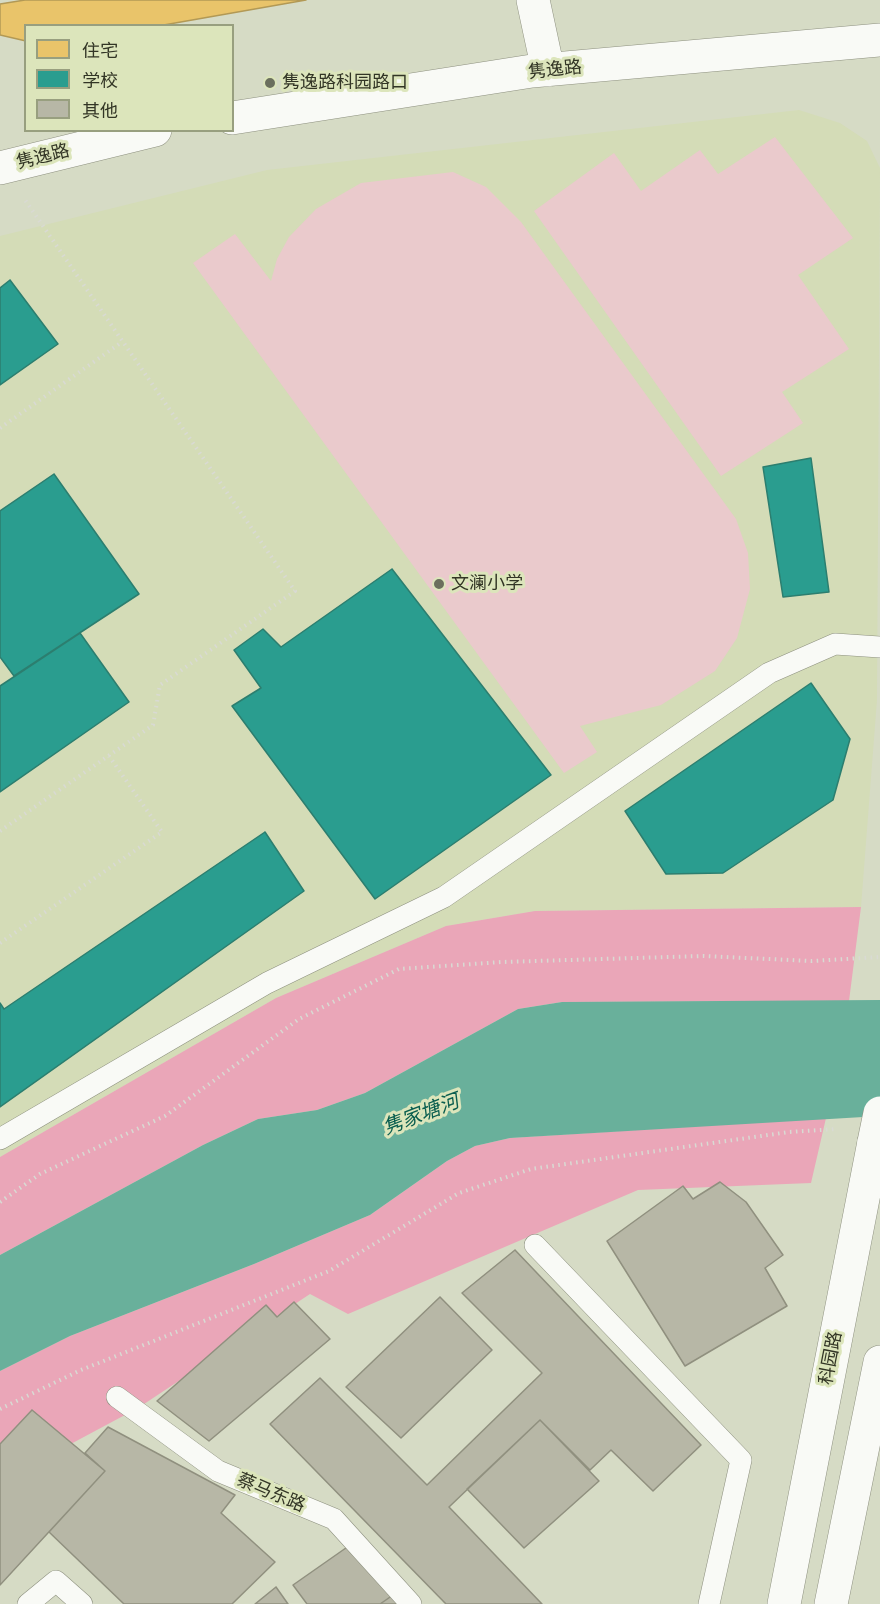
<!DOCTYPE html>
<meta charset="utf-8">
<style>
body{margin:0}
#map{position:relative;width:880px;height:1604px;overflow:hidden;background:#d6dbc5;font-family:"IBM Plex Sans","Noto Sans SC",sans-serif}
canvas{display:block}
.legend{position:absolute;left:24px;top:24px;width:210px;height:108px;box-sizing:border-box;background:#dce5bb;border:2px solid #989f7f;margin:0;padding:8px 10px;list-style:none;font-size:18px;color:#323525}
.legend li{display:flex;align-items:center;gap:12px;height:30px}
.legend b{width:30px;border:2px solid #989f7f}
</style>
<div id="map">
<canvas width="880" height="1604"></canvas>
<ul class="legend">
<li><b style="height:16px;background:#e9c46a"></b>住宅</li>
<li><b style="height:16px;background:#2a9d8f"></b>学校</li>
<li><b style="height:16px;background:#b7b7a6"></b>其他</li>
</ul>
</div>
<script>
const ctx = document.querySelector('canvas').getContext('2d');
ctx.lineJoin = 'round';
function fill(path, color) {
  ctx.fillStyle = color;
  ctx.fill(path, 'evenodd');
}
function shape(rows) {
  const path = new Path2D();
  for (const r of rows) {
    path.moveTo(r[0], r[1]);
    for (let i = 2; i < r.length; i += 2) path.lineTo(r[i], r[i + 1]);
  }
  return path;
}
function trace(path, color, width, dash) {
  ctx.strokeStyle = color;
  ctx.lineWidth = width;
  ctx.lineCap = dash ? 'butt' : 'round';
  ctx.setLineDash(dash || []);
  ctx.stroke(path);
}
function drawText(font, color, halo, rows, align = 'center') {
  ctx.font = font + ' "IBM Plex Sans","Noto Sans SC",sans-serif';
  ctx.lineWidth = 6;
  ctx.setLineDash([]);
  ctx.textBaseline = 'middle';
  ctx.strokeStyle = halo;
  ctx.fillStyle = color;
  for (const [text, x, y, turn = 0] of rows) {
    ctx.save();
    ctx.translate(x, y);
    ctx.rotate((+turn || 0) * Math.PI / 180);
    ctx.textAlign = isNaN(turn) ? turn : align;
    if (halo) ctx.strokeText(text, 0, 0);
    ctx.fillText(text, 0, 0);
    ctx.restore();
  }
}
fill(shape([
 [799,110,840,123,867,141,880,168,877,700,861,907,535,911,446,926,276,998,0,1157,0,236,267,170]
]), '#d4dcb7');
fill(shape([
 [775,137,853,238,798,275,849,349,782,392,803,423,721,476,534,211,614,153,641,191,700,150,718,174],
 [453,172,486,187,521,222,736,519,748,553,750,589,737,638,715,671,661,705,580,726,597,752,564,773,193,263,235,234,271,281,277,259,289,237,316,209,361,183]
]), '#eacacc');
fill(shape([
 [861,907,849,1001,562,1002,518,1009,365,1093,317,1110,258,1119,203,1145,0,1255,0,1157,276,998,446,926,535,911],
 [826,1118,811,1183,638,1190,348,1314,310,1294,138,1408,39,1461,0,1496,0,1371,70,1336,254,1264,370,1215,447,1161,475,1146,510,1138]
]), '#eaa6b8');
fill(shape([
 [880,1000,880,1116,510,1138,475,1146,447,1161,370,1215,254,1264,70,1336,0,1371,0,1255,203,1145,258,1119,317,1110,365,1093,518,1009,562,1002]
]), '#69b09b');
const homes = shape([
 [25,0,306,0,158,26,26,26,26,41,0,35,0,4,25,0]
]);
fill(homes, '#e9c46a');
trace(homes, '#b29955', 1.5);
const schools = shape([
 [10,280,58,344,0,385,0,288,10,280],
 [811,458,829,592,783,597,763,467,811,458],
 [54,474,139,594,14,676,0,657,0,511,54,474],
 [392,569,551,775,375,899,232,706,261,688,234,650,263,629,281,647,392,569],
 [80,633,129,702,0,792,0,686,80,633],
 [811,683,850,739,833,800,723,873,666,874,625,811,811,683],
 [265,832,304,891,0,1107,0,1003,4,1009,265,832]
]);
fill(schools, '#2a9d8f');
trace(schools, '#2c7e6f', 1.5);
const building = shape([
 [720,1182,746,1202,783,1255,765,1268,787,1306,685,1366,607,1241,683,1186,693,1199,720,1182],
 [515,1250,701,1445,653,1491,611,1450,590,1470,540,1420,449,1507,542,1604,446,1604,270,1424,320,1378,427,1485,542,1373,462,1293,515,1250],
 [440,1297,492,1350,401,1438,346,1387,440,1297],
 [294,1302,330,1339,209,1441,157,1401,266,1305,277,1317,294,1302],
 [32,1410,105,1471,0,1585,0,1444,32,1410],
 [540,1420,599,1481,524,1548,467,1489,540,1420],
 [108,1427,235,1495,221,1513,275,1562,232,1604,124,1604,49,1532,105,1471,85,1453,108,1427],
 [353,1543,393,1595,380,1604,307,1604,293,1585,353,1543],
 [276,1587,288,1604,255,1604,276,1587],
 [393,1595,400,1604,380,1604,393,1595]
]);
fill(building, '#b7b7a6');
trace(building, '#90907f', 1.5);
const service = shape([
 [0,1139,267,983,444,897,769,673,835,644,880,647],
 [535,1245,741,1460,709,1604],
 [117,1397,218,1471,334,1519,411,1604],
 [28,1604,56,1581,82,1604]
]);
const minor = shape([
 [533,0,548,70],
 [232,118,532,71,880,40],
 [0,168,155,130]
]);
const tertiary = shape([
 [784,1604,874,1142],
 [831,1604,880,1362]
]);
trace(service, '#8d907f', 22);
trace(minor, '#8d907f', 34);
trace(tertiary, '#8d907f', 34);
trace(shape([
 [0,428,122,342],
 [0,831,153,725,160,685,295,591,25,200],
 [0,943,162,832,109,756],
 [0,1202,40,1174,165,1116,299,1019,399,969,502,962,703,956,812,961,880,957],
 [0,1409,81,1370,329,1271,459,1193,531,1169,789,1132,837,1129]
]), '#d9dad3', 4, [1.5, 4.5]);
trace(service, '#f9faf6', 21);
trace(minor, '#f9faf6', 33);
trace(tertiary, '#f9faf6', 33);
const tertiaryBridge = shape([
 [874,1142,880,1113]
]);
trace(tertiaryBridge, '#8d907f', 34, []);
trace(tertiaryBridge, '#f9faf6', 33);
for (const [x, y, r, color] of [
 [270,83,6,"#6b6f5d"],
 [439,584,6,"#6b6f5d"]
]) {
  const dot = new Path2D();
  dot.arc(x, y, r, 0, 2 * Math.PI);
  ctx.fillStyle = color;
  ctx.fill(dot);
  trace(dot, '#dce5bb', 2);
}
drawText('18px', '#323525', '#dce5bb', [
 ["隽逸路",555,70,-6],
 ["隽逸路",43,157,-14],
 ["科园路",831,1358,-79],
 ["蔡马东路",271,1493,23]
]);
drawText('18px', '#323525', '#dce5bb', [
 ["隽逸路科园路口",282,83],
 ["文澜小学",451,584]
], 'left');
drawText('italic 20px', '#0a5e4f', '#dce5bb', [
 ["隽家塘河",421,1115,-21]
]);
</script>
